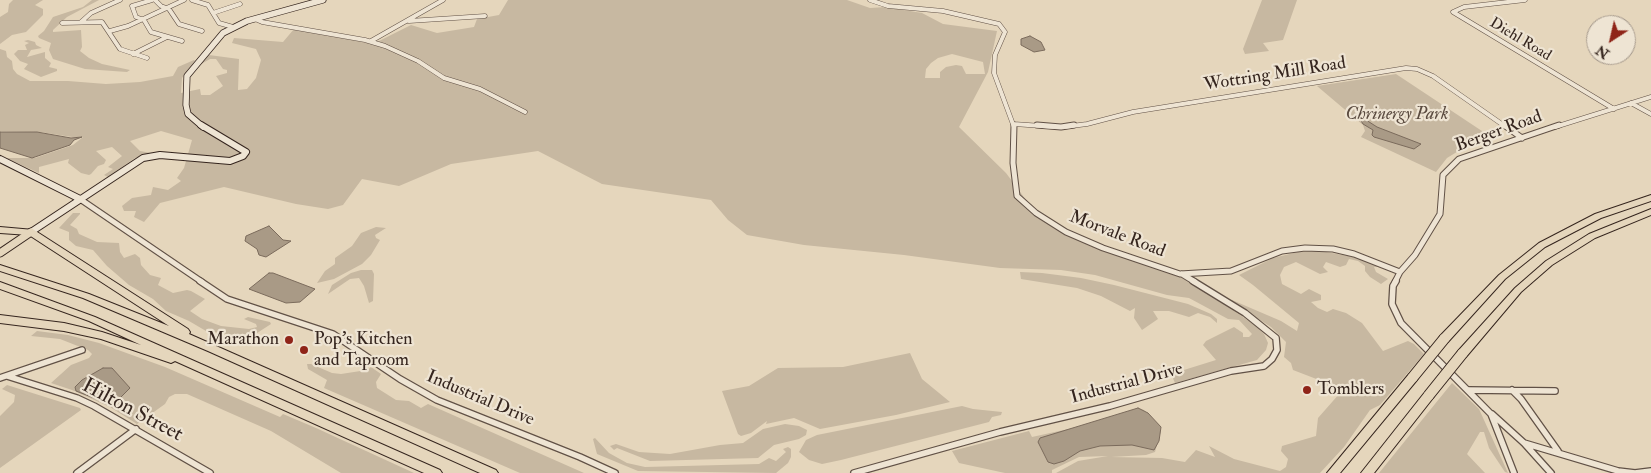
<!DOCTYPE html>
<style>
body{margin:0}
#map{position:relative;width:1651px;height:473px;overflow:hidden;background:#e5d6bc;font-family:"IM FELL Double Pica",serif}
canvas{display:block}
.north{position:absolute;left:1586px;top:15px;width:50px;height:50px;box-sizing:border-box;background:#eee4d3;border:1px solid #a4988b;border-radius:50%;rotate:215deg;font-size:14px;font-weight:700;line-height:20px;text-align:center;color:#35251e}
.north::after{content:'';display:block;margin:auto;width:18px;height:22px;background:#8f2418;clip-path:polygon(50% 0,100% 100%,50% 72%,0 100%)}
</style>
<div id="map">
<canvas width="1651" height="473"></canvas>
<div class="north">N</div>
</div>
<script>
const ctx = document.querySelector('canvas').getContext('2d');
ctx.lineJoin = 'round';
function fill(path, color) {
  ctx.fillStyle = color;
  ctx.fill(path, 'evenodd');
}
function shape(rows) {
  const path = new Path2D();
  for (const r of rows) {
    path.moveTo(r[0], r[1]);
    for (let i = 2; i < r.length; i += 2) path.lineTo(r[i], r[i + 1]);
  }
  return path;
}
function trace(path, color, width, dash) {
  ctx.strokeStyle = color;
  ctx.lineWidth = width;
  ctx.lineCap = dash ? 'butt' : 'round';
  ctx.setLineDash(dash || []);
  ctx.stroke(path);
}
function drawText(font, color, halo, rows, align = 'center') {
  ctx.font = font + ' "IM FELL Double Pica",serif';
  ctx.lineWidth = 4.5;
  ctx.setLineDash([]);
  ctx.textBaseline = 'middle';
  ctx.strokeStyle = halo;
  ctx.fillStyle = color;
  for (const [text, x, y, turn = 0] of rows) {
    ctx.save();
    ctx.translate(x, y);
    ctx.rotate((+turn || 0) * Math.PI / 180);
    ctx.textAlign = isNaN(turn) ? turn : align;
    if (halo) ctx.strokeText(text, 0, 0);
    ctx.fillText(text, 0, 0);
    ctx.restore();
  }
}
fill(shape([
 [13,0,43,0,35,5,43,9,43,15,26,32,12,35,0,44,0,17,8,12,9,4],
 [92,0,99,0,67,17,53,30,53,32,81,30,82,47,80,51,89,58,102,64,130,70,127,72,85,69,53,59,49,50,51,43,39,38,38,36,44,31,53,17,83,7],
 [508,0,847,0,870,8,886,7,922,13,943,24,997,31,988,72,959,127,1006,173,1041,220,1085,243,1182,276,1190,281,1256,326,1264,334,1268,343,1266,350,1257,360,1175,383,1171,374,1216,360,1203,345,1206,341,1234,327,1243,333,1243,337,1249,337,1252,334,1239,320,1228,319,1189,298,1167,295,1095,275,1061,270,1000,268,904,255,804,245,747,235,728,220,711,200,602,184,538,151,451,164,399,186,362,179,343,205,328,209,296,204,224,187,160,203,144,222,134,217,136,211,124,211,122,206,132,198,151,195,153,187,168,190,181,181,177,178,184,168,192,140,161,131,130,141,140,151,151,153,135,158,108,177,104,175,113,169,108,167,122,156,112,147,96,151,106,160,104,164,98,166,91,174,89,175,81,173,68,163,69,159,39,167,39,173,6,158,35,158,73,145,83,137,72,137,40,132,0,131,0,49,6,51,7,57,12,61,13,69,17,74,30,81,68,81,106,84,140,82,173,76,178,67,194,60,195,61,182,78,181,93,200,89,201,95,210,95,223,86,216,76,227,73,227,70,223,69,216,59,210,59,198,66,209,55,239,59,238,90,247,89,256,78,261,60,256,49,232,43,234,38,283,42,294,29,373,44,411,25,437,33,474,27,477,19,499,15],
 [952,54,983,62,985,74,966,74,962,66,956,65,946,67,940,72,940,78,925,78,926,69,931,63,938,58],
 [1262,0,1297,0,1283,40,1263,43,1269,51,1245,54,1243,49],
 [28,40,35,42,36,45,42,48,31,50,27,57,45,52,45,58,51,63,49,67,57,69,57,71,41,77,24,69,28,64,20,61,14,54,18,50,27,50,25,45,29,43,24,41],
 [1396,74,1494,139,1460,150,1447,158,1436,172,1361,137,1365,131,1363,125,1317,86],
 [73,213,80,213,80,214,70,225,77,229,79,234,97,242,119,243,120,252,124,258,135,254,140,258,141,265,150,275,161,278,158,285,173,293,187,290,191,291,205,299,190,311,202,319,221,326,249,329,257,327,256,324,244,319,248,317,270,322,271,324,254,335,254,339,247,339,233,335,206,331,189,321,166,311,153,299,129,285,107,266,93,250,76,246,69,240,69,232,59,228],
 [376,227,386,228,375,235,376,238,380,240,371,255,362,264,334,279,317,283,325,271,335,264,335,258,352,246,361,233],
 [1321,251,1354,257,1378,264,1381,267,1374,267,1376,272,1388,279,1381,284,1370,277,1365,271,1365,266,1358,261,1349,259,1346,265,1340,267,1326,262,1323,267,1328,272,1320,274,1296,262,1284,267,1280,275,1282,284,1301,294,1309,289,1321,295,1321,300,1311,302,1318,308,1327,312,1333,309,1346,313,1362,323,1383,351,1408,341,1414,344,1424,354,1380,405,1370,410,1344,447,1320,473,1056,473,1078,461,1108,456,1079,457,1052,470,1052,473,1005,473,959,463,952,451,1029,431,1032,437,1082,426,1139,408,1144,410,1161,431,1155,452,1146,455,1111,457,1162,458,1185,462,1196,450,1215,457,1209,446,1234,459,1280,471,1286,467,1288,459,1281,451,1282,446,1316,436,1318,418,1340,393,1319,380,1293,370,1291,363,1284,357,1286,342,1271,327,1227,299,1232,300,1281,321,1297,331,1299,323,1253,285,1239,275,1273,258,1298,252],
 [361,270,372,270,374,274,373,301,369,303,364,286,359,278,350,279,328,294,332,285,351,273],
 [1020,272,1042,273,1081,278,1114,285,1188,304,1211,314,1217,319,1217,323,1210,317,1198,313,1189,317,1169,311,1153,311,1158,319,1142,330,1134,318,1135,308,1130,311,1101,296,1077,288,1021,279],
 [37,331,68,335,99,343,165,367,280,417,283,414,316,428,414,473,341,473,271,431,187,394,175,394,169,397,165,404,137,424,110,407,72,390,51,383,71,365,89,358,92,354,88,350,60,339,31,336],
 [910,353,922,379,950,402,896,415,820,429,794,418,766,424,767,421,751,433,741,436,738,434,722,391,749,386,778,368,843,367],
 [307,364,311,364,332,373,341,374,367,370,371,367,381,374,376,382,377,388,396,400,409,401,421,408,428,404,584,473,520,473,324,388,327,380,308,369],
 [1452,383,1479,409,1508,473,1505,472,1489,448,1484,432,1480,432,1467,454,1485,473,1379,473],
 [7,385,80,408,81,410,0,468,0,416,14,402,15,395,2,389],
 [962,406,973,409,1002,412,1001,415,992,417,989,422,841,460,822,464,809,460,799,452,806,440,817,435],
 [785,424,799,426,807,430,806,435,799,439,774,445,758,458,650,461,617,448,614,450,610,446,616,444,639,452,670,454,720,445,743,443,763,429],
 [595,438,609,453,627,463,645,467,759,464,769,458,776,461,786,452,783,449,788,447,791,449,791,457,788,463,776,473,638,471,597,454,593,439]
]), '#c7b8a1');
const water = shape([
 [1030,36,1041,42,1045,50,1034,52,1021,45,1021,39,1030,36],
 [1363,118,1377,127,1421,144,1414,149,1374,137,1372,135,1373,130,1363,124,1360,119,1363,118],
 [0,132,37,132,71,138,82,137,74,140,70,145,32,158,0,148,0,132],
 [269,226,283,240,291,241,266,257,259,255,257,249,245,241,246,236,269,226],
 [269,273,273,273,315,289,300,302,286,303,249,289,269,273],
 [103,368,112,368,130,388,119,399,110,402,99,400,76,391,75,387,82,380,103,368],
 [1138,408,1148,413,1161,427,1159,441,1154,450,1132,445,1100,446,1080,451,1064,461,1054,464,1048,462,1038,442,1040,438,1138,408]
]);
fill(water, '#a99a86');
trace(water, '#7b6b5c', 1);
const minorFar2 = shape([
 [152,0,132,6,136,17,144,20,151,32,182,41],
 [155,0,161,6,169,9,179,24,202,31],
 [192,0,208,5,219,23,233,27],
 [870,0,888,6,943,11,999,24,1005,32,995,55,994,73,1014,127],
 [1525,0,1464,7,1453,12,1614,109],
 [213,13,240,4],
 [255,19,262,22,365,40,385,46,418,61,444,78,480,89,525,112],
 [409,21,485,16],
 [81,22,91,13,120,0],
 [62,23,102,22,120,49,147,58],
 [110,31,128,26,184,0],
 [371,41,443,0],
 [133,54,167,37],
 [1631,103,1651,114],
 [1014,124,1056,127],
 [1064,127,1087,124,1133,112,1406,68,1417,69,1433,76,1506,127],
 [1555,127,1651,97]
]);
const minorFar1 = shape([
 [1014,125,1013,163,1017,196,1036,213,1066,232,1103,248,1180,274,1231,271,1282,251,1305,248,1333,249,1354,254,1400,272],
 [1037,125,1061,127,1074,125],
 [1504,125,1522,138],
 [80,199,202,282],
 [1182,274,1195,282],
 [1395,282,1400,272,1415,255,1440,214,1443,175,1459,159,1559,125]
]);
const minor = shape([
 [200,281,227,299,333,334,400,379,437,400,580,457,615,473],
 [1396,281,1393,286,1392,304,1401,323,1491,414,1514,473],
 [7,376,77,398,94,406,210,473],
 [0,378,82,350],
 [1469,390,1555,391],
 [1512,390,1521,399,1558,451],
 [1492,414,1524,443,1551,473],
 [1524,443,1618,471,1635,473,1651,471],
 [77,473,136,429],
 [854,473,1000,432,1110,406,1231,371,1264,366,1272,359,1277,350,1276,338,1245,313,1193,281]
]);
const secondaryFar1 = shape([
 [203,127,188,114,186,105,187,76,223,33,247,21,323,0]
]);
const secondary = shape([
 [0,159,80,199],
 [31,232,143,158,160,155,230,161,243,156,246,152,201,125]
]);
const primary = shape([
 [0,253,31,232]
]);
const motorway = shape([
 [1651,195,1651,201,1601,218,1545,247,1505,279,1448,342,1440,342,1439,339,1440,336,1499,275,1539,243,1595,214,1651,195],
 [1651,209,1651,215,1595,238,1552,265,1521,292,1466,357,1462,358,1458,357,1457,354,1458,351,1515,288,1546,261,1589,234,1651,209],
 [0,227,34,230,188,329,190,332,189,334,496,470,498,473,480,473,208,351,83,298,0,271,0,265,89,294,169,326,29,235,0,233,0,227],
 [0,282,95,317,440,470,442,473,424,473,175,361,171,363,101,339,64,331,0,323,0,315,64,323,102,332,141,345,89,321,0,289,0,282],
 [1413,373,1417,374,1418,377,1417,380,1340,473,1327,473,1409,374,1413,373],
 [1429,391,1433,392,1434,395,1433,398,1374,473,1361,473,1425,392,1429,391]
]);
trace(minorFar2, '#615146', 5);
trace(minorFar1, '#615146', 7);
trace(minor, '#615146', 8);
trace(secondaryFar1, '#35251e', 7);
trace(secondary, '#35251e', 8);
trace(primary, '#35251e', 9);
trace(motorway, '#35251e', 2);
trace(minorFar2, '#eee4d3', 4);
trace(minorFar1, '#eee4d3', 5);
trace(minor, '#eee4d3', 5.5);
trace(secondaryFar1, '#eee4d3', 5.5);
trace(secondary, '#eee4d3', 6);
trace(primary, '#e5d6bc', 7);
fill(motorway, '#e5d6bc');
const motorwayBridge = shape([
 [1413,377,1444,339],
 [1429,395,1462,354]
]);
trace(motorwayBridge, '#35251e', 12, []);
trace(motorwayBridge, '#e5d6bc', 10);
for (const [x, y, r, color] of [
 [289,340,5,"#8f2418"],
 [304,350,5,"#8f2418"],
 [1307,390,5,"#8f2418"]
]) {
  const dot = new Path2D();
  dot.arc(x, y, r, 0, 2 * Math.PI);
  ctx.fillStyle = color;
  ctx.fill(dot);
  trace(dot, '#eee4d3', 2);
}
drawText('15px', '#35251e', '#eee4d3', [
 ["Diehl Road",1520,40,31]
]);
drawText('18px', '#35251e', '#eee4d3', [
 ["Wottring Mill Road",1275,75,-9],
 ["Berger Road",1499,132,-20],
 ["Morvale Road",1117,235,21],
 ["Industrial Drive",1127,384,-15],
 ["Industrial Drive",480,399,23]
]);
drawText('italic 18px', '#5a4a3f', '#eee4d3', [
 ["Chrinergy Park",1397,115]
]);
drawText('18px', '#35251e', '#eee4d3', [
 ["Marathon",279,340,"right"],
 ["Pop's Kitchen",314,340],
 ["and Taproom",314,361],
 ["Tomblers",1317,390]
], 'left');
drawText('21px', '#35251e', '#eee4d3', [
 ["Hilton Street",132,411,28]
]);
</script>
